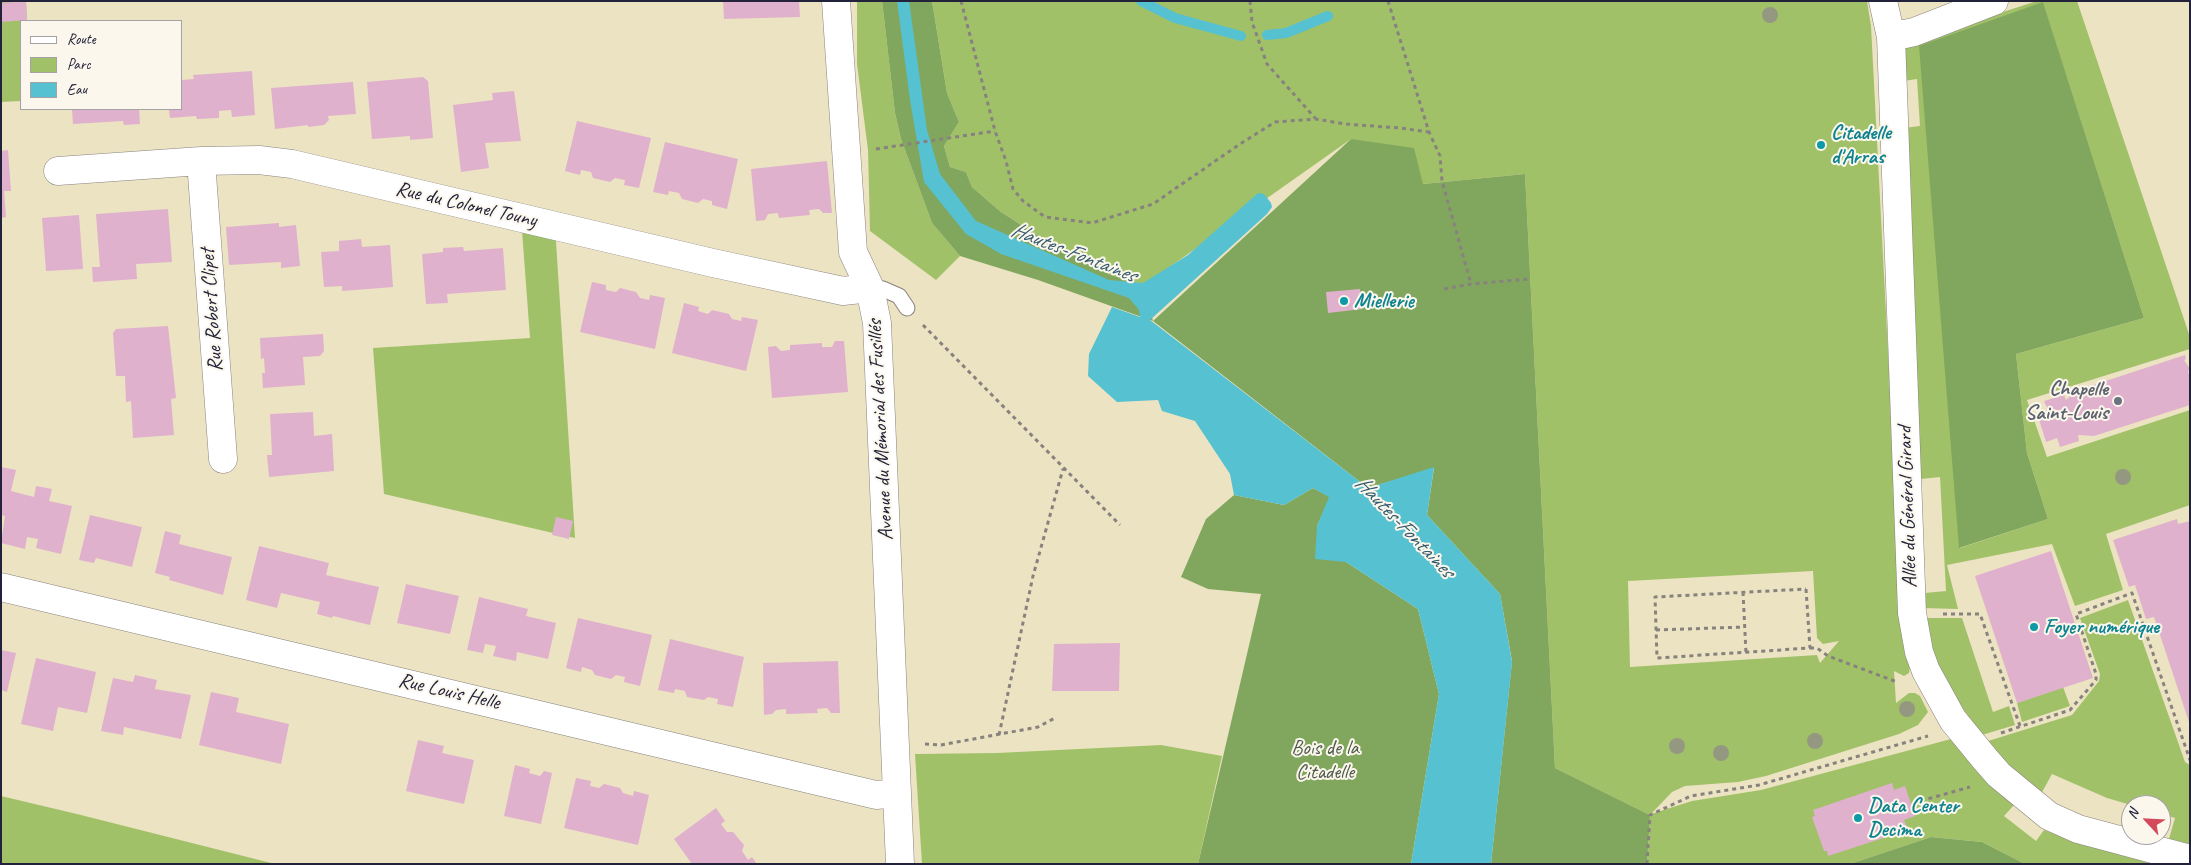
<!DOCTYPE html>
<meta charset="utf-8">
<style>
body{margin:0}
#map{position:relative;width:2191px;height:865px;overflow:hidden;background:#ece3c2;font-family:Caveat,sans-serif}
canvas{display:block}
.frame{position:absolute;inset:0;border:2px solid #22223b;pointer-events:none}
.legend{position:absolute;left:20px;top:20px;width:162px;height:90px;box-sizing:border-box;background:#fbf7ec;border:1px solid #a4a2a5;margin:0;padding:6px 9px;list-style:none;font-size:15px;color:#22223b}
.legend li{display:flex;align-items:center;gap:10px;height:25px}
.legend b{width:25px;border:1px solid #a4a2a5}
.north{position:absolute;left:2121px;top:795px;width:50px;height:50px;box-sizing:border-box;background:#fbf7ec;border:1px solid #a4a2a5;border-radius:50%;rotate:295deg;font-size:14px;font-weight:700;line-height:20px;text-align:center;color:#22223b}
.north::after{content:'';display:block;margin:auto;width:18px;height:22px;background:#d1495b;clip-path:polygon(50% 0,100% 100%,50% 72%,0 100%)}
</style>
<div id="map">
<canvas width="2191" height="865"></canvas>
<div class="frame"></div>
<ul class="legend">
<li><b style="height:6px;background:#fff"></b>Route</li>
<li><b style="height:14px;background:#a1c169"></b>Parc</li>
<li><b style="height:14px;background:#56c1d0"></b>Eau</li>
</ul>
<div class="north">N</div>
</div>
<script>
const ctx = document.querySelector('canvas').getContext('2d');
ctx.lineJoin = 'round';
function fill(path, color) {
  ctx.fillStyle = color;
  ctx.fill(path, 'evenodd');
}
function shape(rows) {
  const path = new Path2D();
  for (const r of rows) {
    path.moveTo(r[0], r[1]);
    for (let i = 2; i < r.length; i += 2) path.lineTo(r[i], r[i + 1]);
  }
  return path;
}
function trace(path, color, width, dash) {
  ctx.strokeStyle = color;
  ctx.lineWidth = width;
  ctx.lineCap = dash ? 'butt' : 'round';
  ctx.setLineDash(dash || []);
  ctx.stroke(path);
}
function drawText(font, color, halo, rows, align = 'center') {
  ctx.font = font + ' Caveat,sans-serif';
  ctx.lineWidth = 4;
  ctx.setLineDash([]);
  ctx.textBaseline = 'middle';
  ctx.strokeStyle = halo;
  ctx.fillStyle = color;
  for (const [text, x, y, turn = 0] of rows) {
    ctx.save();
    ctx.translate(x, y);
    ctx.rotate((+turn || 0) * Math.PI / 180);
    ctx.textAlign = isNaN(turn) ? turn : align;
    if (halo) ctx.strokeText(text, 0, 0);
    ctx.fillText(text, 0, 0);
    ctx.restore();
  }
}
fill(shape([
 [1,1,26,1,27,21,21,21,21,101,1,102],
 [857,1,882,1,895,113,901,139,932,223,960,256,936,280,870,231,868,150,857,64],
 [932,1,1867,1,1871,26,1901,601,1910,667,1909,673,1904,676,1894,671,1896,703,1909,693,1915,693,1920,696,1928,712,1918,725,1899,734,1766,776,1738,782,1685,786,1672,792,1651,814,1692,801,1761,790,1951,739,1988,780,2014,805,2004,816,2036,841,2044,830,2083,844,2153,864,2025,864,1982,842,1931,837,1850,864,1647,864,1650,815,1555,768,1525,174,1423,184,1351,139,1144,285,1111,275,1048,242,1001,212,972,187,966,172,950,167,944,146,959,122,947,93],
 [1813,571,1817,638,1823,644,1839,641,1820,663,1817,655,1630,667,1628,581],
 [2037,1,2077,1,2190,337,2190,349,2027,400,2047,457,2190,410,2190,505,2106,534,2123,590,2075,606,2052,544,1947,565,1958,609,1923,608,1925,593,1946,591,1940,477,1921,479,1904,128,1920,126,1917,79,1904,81,1904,44],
 [2043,3,2144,318,2016,354,2027,453,2048,519,1960,548],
 [521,217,555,226,575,538,384,494,373,348,530,338],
 [2128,600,2185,762,2190,765,2190,844,2169,839,2175,818,2161,814,2161,805,2131,805,2107,798,2052,774,2041,794,2027,786,1988,743,1988,741,2072,715,2099,681,2100,674,2080,618],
 [1925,618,1962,618,1993,712,2009,706,2015,725,1982,735,1958,702,1937,664,1928,638],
 [2063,687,2070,706,2022,722,2017,703],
 [1161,745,1222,756,1198,864,922,864,915,754,997,753],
 [1,796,81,815,275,864,1,864]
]), '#a1c169');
fill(shape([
 [882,1,932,1,947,93,959,122,944,146,950,167,966,172,972,187,1001,212,1048,242,1111,275,1144,285,1153,321,1351,139,1414,148,1423,184,1525,174,1555,768,1650,815,1647,864,1491,864,1512,661,1500,594,1427,515,1434,468,1368,488,1153,321,1038,280,960,256,932,223,901,139,895,113],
 [2043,2,2144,318,2016,354,2027,453,2048,519,1959,548,1919,46],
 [1313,488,1330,497,1317,526,1346,562,1418,609,1439,694,1411,864,1198,864,1261,594,1208,589,1181,577,1206,519,1234,495,1284,505],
 [1931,837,1982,842,2025,864,1850,864]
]), '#80a75d');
fill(shape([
 [897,1,909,1,927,130,940,174,976,221,1109,280,1143,283,1188,255,1258,193,1264,194,1271,203,1272,207,1267,214,1150,320,1368,488,1434,467,1427,515,1500,594,1512,662,1491,864,1411,864,1439,694,1418,609,1346,562,1315,559,1317,526,1329,497,1313,488,1284,505,1234,495,1230,474,1195,421,1162,411,1158,400,1117,402,1088,376,1089,354,1112,307,1140,317,1139,310,1129,298,1001,254,966,234,924,182,910,100]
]), '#56c1d0');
trace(shape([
 [1141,1,1175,18,1241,36],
 [1267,35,1286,33,1328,16]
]), '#56c1d0', 10);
fill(shape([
 [26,1,27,20,1,22,1,3],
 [723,1,799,1,800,17,724,19],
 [252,71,255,115,232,117,231,110,219,111,219,118,197,119,196,116,170,118,169,109,181,109,181,80,194,79,193,75],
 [423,77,428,81,433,138,410,140,410,136,372,139,367,82],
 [353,82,356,114,328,116,329,120,324,125,308,127,308,125,275,129,271,88],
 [514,91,521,141,485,143,489,168,461,172,453,105,493,100,492,93],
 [72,109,139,109,140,124,124,125,123,121,73,124],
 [577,121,651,138,639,188,624,185,625,180,615,178,610,182,593,178,591,172,581,170,580,175,565,171],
 [665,142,738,159,727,209,712,205,712,201,703,199,698,203,682,199,679,193,669,191,668,195,653,192],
 [8,150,11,191,4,191,6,217,1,218,1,151],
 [827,161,832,213,823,213,819,209,809,210,810,215,779,218,778,213,768,214,765,220,756,221,751,169],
 [168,209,172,262,136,264,137,279,93,282,92,267,100,267,96,214],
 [79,215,83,269,46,271,42,218],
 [279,223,279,227,296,225,300,266,281,268,281,262,229,265,226,227],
 [361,239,362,247,390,245,393,287,342,291,342,286,324,287,321,252,339,251,339,241],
 [463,247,464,251,503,248,506,290,447,294,448,303,426,304,422,254,443,252,443,248],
 [592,282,606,285,606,290,616,292,620,288,636,292,640,298,649,300,650,295,665,298,655,349,580,332],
 [1360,289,1362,309,1328,313,1326,292],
 [684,303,699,307,698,311,708,314,712,310,729,314,732,319,741,321,742,317,758,320,746,371,672,353],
 [168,326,176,398,171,399,174,435,133,438,131,401,126,402,125,376,116,376,113,333,116,329],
 [323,334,324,351,320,356,303,357,305,385,263,388,262,373,265,373,264,358,261,359,260,338],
 [835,341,844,341,848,392,772,398,768,347,776,346,781,351,790,350,790,345,822,343,822,347,832,347],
 [2185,355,2186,359,2184,360,2190,369,2188,371,2190,378,2190,405,2094,436,2078,435,2079,441,2060,447,2057,438,2046,442,2037,413,2048,410,2044,401,2064,395,2066,400,2078,390],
 [313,412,314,436,332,434,334,471,269,477,267,455,272,455,270,414],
 [1,467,16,470,11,491,34,497,36,486,52,489,49,501,72,506,61,554,36,548,38,539,27,537,25,549,1,543,5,516,1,515],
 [90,515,142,527,132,567,96,558,94,563,79,560],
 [556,517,573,521,569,539,552,535],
 [2177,519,2178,524,2190,521,2189,722,2154,617,2146,619,2135,585,2129,587,2113,540],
 [165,531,181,535,179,544,232,557,223,595,169,580,170,577,155,573],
 [259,546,329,563,326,575,379,587,370,625,333,616,332,618,317,614,320,602,281,593,277,608,246,600],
 [2051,551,2093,678,2017,703,1975,576],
 [406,584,459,596,450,634,397,623],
 [479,597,528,609,526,616,556,623,548,659,517,652,516,661,493,656,496,646,485,644,483,653,467,650],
 [578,618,652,635,640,686,624,682,625,677,616,675,611,679,595,675,592,670,582,667,581,672,566,668],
 [670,639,744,657,733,707,717,704,718,699,708,697,704,700,687,697,685,691,675,689,674,693,658,690],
 [1120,643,1119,691,1052,691,1054,644],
 [1,650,16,653,7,692,1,690],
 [36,658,96,672,87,713,58,707,53,731,21,724],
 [838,661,840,713,831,713,827,708,817,709,818,713,786,714,786,709,776,710,772,714,764,715,763,663],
 [135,675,157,680,155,689,191,695,181,739,124,727,123,735,101,731,113,678,133,682],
 [211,692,239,698,236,712,289,724,281,764,199,745],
 [418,740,444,746,442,753,474,760,464,804,406,791],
 [515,765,530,769,529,773,540,776,544,771,552,773,541,824,504,816],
 [576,778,591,781,590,786,599,788,604,784,620,788,623,793,633,796,634,791,649,795,638,845,564,828],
 [1892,783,1894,790,1905,786,1915,816,1904,820,1908,830,1828,856,1827,851,1824,851,1812,817,1815,816,1813,810],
 [716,808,725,821,721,824,727,832,733,832,744,845,742,851,748,860,752,857,757,864,692,864,674,839]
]), '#e0b1cc');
const service = shape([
 [870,288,883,289,899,296,907,308]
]);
const minor = shape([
 [836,1,853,252,870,288,877,323,900,864],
 [1883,1,1891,37,1912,613,1919,652,1926,671,1953,720,1985,759,1999,775,2049,816,2078,829,2190,859],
 [1891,37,1914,32,1994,1],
 [201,161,223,459],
 [58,171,201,161,259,160,292,164,713,263,843,291,870,288],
 [1,587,876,795,897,793]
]);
trace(service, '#87827e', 17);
trace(minor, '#87827e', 29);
trace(shape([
 [961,1,995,131,1006,161,1013,189,1023,201,1045,217,1092,223,1153,204,1240,144,1275,122,1316,119,1345,124,1400,128,1429,132],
 [1250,1,1252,22,1267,64,1315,118],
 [1388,1,1429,132,1440,156,1442,181,1471,284],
 [876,149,995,131],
 [1444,289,1471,284,1529,279],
 [923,325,1120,525],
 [1806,589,1810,648,1657,658,1655,597,1806,589],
 [1743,592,1746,653],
 [1943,614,1980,614,2020,726],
 [1656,630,1744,627],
 [1810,648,1817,648,1828,656,1897,682],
 [2001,733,2070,710,2096,680,2096,674,2076,614,2132,593,2190,760],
 [999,735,1033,576,1063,469],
 [925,744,941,745,1038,727,1055,718],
 [1913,803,1970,787],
 [1647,864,1650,815,1691,796,1759,785,1928,736]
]), '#87827e', 3, [4, 4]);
trace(service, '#fff', 15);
trace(minor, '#fff', 28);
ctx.fillStyle = '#959881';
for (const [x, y] of [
 [1770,15],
 [2123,477],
 [1907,709],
 [1815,741],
 [1677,746],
 [1721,753]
]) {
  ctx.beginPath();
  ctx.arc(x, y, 8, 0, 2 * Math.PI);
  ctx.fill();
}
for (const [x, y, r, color] of [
 [1821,145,5,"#0f9aa8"],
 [1344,301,5,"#0f9aa8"],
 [2118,401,5,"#6b7280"],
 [2034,627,5,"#0f9aa8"],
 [1858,818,5,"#0f9aa8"]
]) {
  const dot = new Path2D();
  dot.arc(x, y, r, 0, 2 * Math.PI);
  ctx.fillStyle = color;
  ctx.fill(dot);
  trace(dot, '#fbf7ec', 2);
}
drawText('bold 21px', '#0d838f', '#fbf7ec', [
 ["Citadelle",1831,133],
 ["d'Arras",1831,157],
 ["Miellerie",1354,301],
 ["Foyer numérique",2044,627],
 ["Data Center",1868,806],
 ["Decima",1868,830]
], 'left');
drawText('21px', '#22223b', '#fbf7ec', [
 ["Rue du Colonel Touny",466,205,13],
 ["Rue Robert Clipet",212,310,-94],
 ["Avenue du Mémorial des Fusillés",881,430,-93],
 ["Allée du Général Girard",1908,507,-92],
 ["Rue Louis Helle",449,692,13]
]);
drawText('bold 21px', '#5b616d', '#fbf7ec', [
 ["Chapelle",2108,389],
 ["Saint-Louis",2108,413]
], 'right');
drawText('21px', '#4e5a4b', '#fbf7ec', [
 ["Bois de la",1325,748],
 ["Citadelle",1325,772]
]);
drawText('italic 22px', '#345a6f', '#fbf7ec', [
 ["Hautes-Fontaines",1073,253,21],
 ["Hautes-Fontaines",1404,527,46]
]);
</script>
